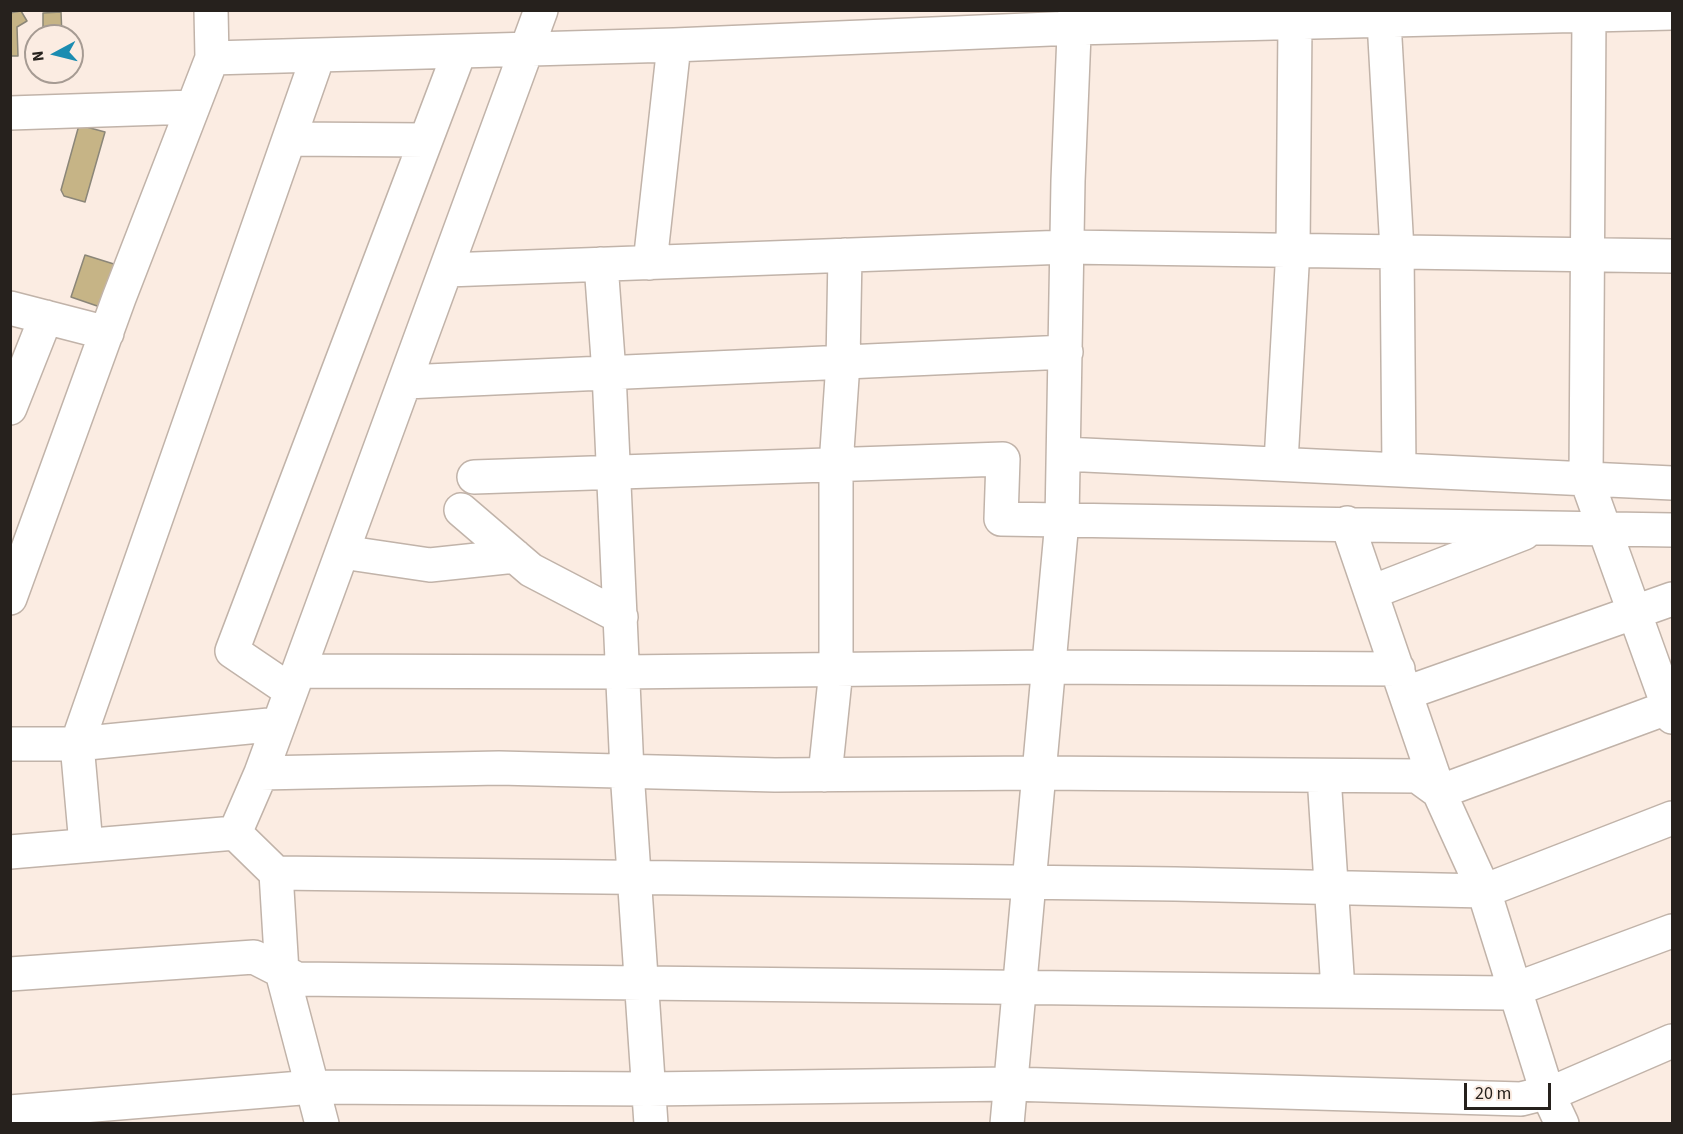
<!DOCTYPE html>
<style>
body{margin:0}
#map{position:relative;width:1683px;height:1134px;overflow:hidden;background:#fbece2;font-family:"Source Sans 3",sans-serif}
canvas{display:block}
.frame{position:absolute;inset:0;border:12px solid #26211d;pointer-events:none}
.north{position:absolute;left:24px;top:24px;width:60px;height:60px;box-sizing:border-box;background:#fbece2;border:2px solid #a69b93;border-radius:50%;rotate:263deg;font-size:16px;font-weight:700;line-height:24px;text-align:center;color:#26211d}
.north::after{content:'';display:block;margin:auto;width:21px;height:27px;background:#1b8cb1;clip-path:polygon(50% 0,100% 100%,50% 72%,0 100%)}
.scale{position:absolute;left:1464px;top:1083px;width:87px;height:27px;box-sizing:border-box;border:3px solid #26211d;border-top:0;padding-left:8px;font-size:18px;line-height:21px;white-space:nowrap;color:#26211d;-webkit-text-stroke:4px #fbece2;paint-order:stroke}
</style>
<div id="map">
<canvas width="1683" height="1134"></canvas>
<div class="frame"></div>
<div class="north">N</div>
<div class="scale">20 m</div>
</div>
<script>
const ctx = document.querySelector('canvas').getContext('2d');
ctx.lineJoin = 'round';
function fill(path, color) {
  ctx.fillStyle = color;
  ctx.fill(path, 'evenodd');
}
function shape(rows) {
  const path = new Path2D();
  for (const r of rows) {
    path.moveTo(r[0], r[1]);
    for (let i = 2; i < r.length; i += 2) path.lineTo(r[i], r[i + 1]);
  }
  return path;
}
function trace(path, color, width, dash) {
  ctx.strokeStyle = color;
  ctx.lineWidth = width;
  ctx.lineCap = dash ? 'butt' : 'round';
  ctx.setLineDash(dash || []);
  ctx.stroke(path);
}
const building = shape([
 [21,11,27,21,17,27,18,56,10,56,10,13,21,11],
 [61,12,62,36,43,36,43,13,61,12],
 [79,125,105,132,85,202,64,196,61,190,79,125],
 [85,255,117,265,103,308,71,297,85,255]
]);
fill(building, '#c6b486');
trace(building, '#8b8678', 1.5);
const minor = shape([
 [1589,15,1586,478,1672,717],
 [1384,21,1397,250,1399,468],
 [212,58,674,45,1074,28,1672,13],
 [10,113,193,107],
 [289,139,425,140],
 [650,263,674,45],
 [601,264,609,373,627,771,651,1124],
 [447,270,1067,247,1672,256],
 [10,308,107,333],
 [406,382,1066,352],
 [10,408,46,317],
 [1064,454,1672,483],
 [1281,462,1293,249,1295,23],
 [474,477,1003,459,1001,519,1672,530],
 [461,510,531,570,621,617],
 [1347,523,1439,792,1484,891,1547,1092,1562,1124],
 [342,552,430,565,515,556],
 [1372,592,1524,533],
 [10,598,119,298,212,58,211,10],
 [299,671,623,672,1048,667,1398,669],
 [291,691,232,651,459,53],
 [1406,693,1672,599],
 [10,744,77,744,279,724],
 [261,773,541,10],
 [825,775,836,670,836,465,843,363,845,255],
 [1324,776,1338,990],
 [235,833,276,873,282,972,322,1124],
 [86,845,77,744,318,56],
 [10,852,235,833,261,773,499,768,775,775,1038,773,1417,776,1439,792,1672,706],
 [276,873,1175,884,1484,891,1672,818],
 [10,974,254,957,297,979,1505,993,1672,931],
 [10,1112,313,1087,649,1089,1010,1084,1521,1099,1561,1089,1672,1041],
 [1007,1124,1062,521,1068,181,1075,10]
]);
trace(minor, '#c1b3a9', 36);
trace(minor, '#fff', 33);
</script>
